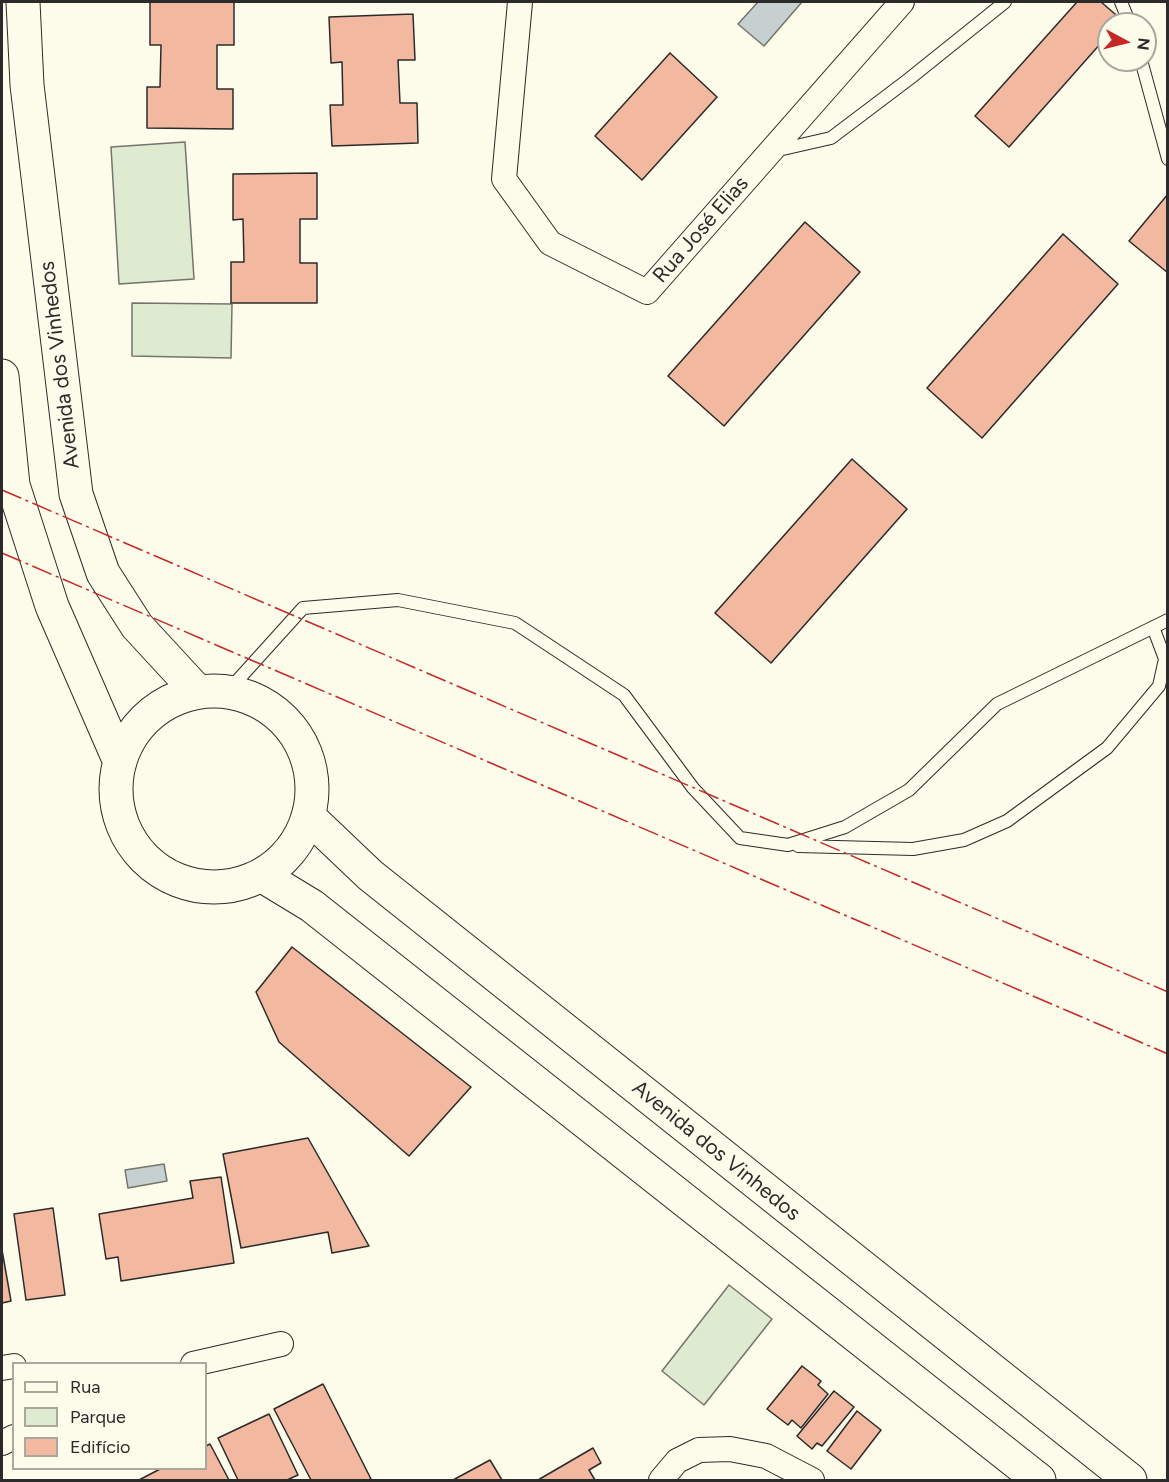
<!DOCTYPE html>
<meta charset="utf-8">
<style>
body{margin:0}
#map{position:relative;width:1169px;height:1482px;overflow:hidden;background:#fdfbea;font-family:Figtree,sans-serif}
canvas{display:block}
.frame{position:absolute;inset:0;border:3px solid #2b2b2b;pointer-events:none}
.legend{position:absolute;left:12px;top:1362px;width:195px;height:108px;box-sizing:border-box;background:#fdfbea;border:2px solid #a9a89e;margin:0;padding:8px 10px;list-style:none;font-size:18px;color:#2b2b2b}
.legend li{display:flex;align-items:center;gap:12px;height:30px}
.legend b{width:30px;border:2px solid #a9a89e}
.north{position:absolute;left:1097px;top:12px;width:60px;height:60px;box-sizing:border-box;background:#fdfbea;border:2px solid #a9a89e;border-radius:50%;rotate:97deg;font-size:16px;font-weight:700;line-height:24px;text-align:center;color:#2b2b2b}
.north::after{content:'';display:block;margin:auto;width:21px;height:27px;background:#c62828;clip-path:polygon(50% 0,100% 100%,50% 72%,0 100%)}
</style>
<div id="map">
<canvas width="1169" height="1482"></canvas>
<div class="frame"></div>
<ul class="legend">
<li><b style="height:8px;background:#fdfbea"></b>Rua</li>
<li><b style="height:16px;background:#deebd1"></b>Parque</li>
<li><b style="height:16px;background:#f2b8a0"></b>Edifício</li>
</ul>
<div class="north">N</div>
</div>
<script>
const ctx = document.querySelector('canvas').getContext('2d');
ctx.lineJoin = 'round';
function fill(path, color) {
  ctx.fillStyle = color;
  ctx.fill(path, 'evenodd');
}
function shape(rows) {
  const path = new Path2D();
  for (const r of rows) {
    if (r.length === 3) {
      path.moveTo(r[0] + r[2], r[1]);
      path.arc(r[0], r[1], r[2], 0, 2 * Math.PI);
      continue;
    }
    path.moveTo(r[0], r[1]);
    for (let i = 2; i < r.length; i += 2) path.lineTo(r[i], r[i + 1]);
  }
  return path;
}
function trace(path, color, width, dash) {
  ctx.strokeStyle = color;
  ctx.lineWidth = width;
  ctx.lineCap = dash ? 'butt' : 'round';
  ctx.setLineDash(dash || []);
  ctx.stroke(path);
}
function drawText(font, color, halo, rows, align = 'center') {
  ctx.font = font + ' Figtree,sans-serif';
  ctx.lineWidth = 4.5;
  ctx.setLineDash([]);
  ctx.textBaseline = 'middle';
  ctx.strokeStyle = halo;
  ctx.fillStyle = color;
  for (const [text, x, y, turn = 0] of rows) {
    ctx.save();
    ctx.translate(x, y);
    ctx.rotate((+turn || 0) * Math.PI / 180);
    ctx.textAlign = isNaN(turn) ? turn : align;
    if (halo) ctx.strokeText(text, 0, 0);
    ctx.fillText(text, 0, 0);
    ctx.restore();
  }
}
const green = shape([
 [185,142,194,279,119,284,111,147,185,142],
 [132,303,232,304,231,358,132,356,132,303],
 [729,1285,772,1319,704,1405,662,1371,729,1285]
]);
fill(green, '#deebd1');
trace(green, '#74746e', 1.5);
const water = shape([
 [758,2,802,2,764,46,738,24,758,2],
 [164,1164,167,1181,128,1188,125,1170,164,1164]
]);
fill(water, '#c7d0d0');
trace(water, '#74746e', 1.5);
const building = shape([
 [150,2,234,2,234,45,217,45,217,89,233,89,233,129,147,128,147,87,160,87,161,45,150,45,150,2],
 [1077,2,1101,2,1122,20,1118,24,1109,24,1109,34,1009,147,975,116,1077,2],
 [413,14,415,60,398,60,400,103,417,103,418,143,332,146,330,105,343,105,342,62,331,63,329,17,413,14],
 [670,53,717,97,642,180,595,136,670,53],
 [317,173,317,219,300,219,300,263,317,263,317,303,231,303,231,262,244,262,243,219,233,220,233,174,317,173],
 [1168,194,1168,273,1129,241,1168,194],
 [805,222,860,272,724,426,668,376,805,222],
 [1063,234,1118,284,982,438,927,388,1063,234],
 [852,459,907,509,771,663,715,613,852,459],
 [292,947,471,1087,409,1156,279,1042,256,992,292,947],
 [308,1138,369,1246,332,1253,328,1232,241,1248,223,1154,308,1138],
 [221,1177,234,1263,121,1281,118,1257,106,1259,99,1214,193,1198,190,1181,221,1177],
 [53,1208,65,1295,26,1300,14,1214,53,1208],
 [2,1250,11,1301,2,1303,2,1250],
 [802,1366,821,1381,818,1385,828,1394,801,1428,792,1420,788,1425,767,1409,802,1366],
 [323,1384,371,1479,368,1480,311,1480,274,1409,323,1384],
 [834,1391,854,1407,822,1446,817,1443,812,1449,797,1436,834,1391],
 [857,1411,881,1430,851,1469,827,1451,857,1411],
 [269,1414,298,1475,287,1480,238,1480,218,1438,269,1414],
 [210,1444,229,1480,139,1480,162,1468,206,1468,206,1446,210,1444],
 [593,1448,601,1463,589,1470,595,1480,538,1480,593,1448],
 [490,1460,502,1480,453,1480,490,1460]
]);
fill(building, '#f2b8a0');
trace(building, '#2b2b2b', 1.5);
const lane = shape([
 [1121,2,1130,24],
 [1141,60,1168,159],
 [774,151,831,138,909,79,1005,2],
 [228,691,303,608,398,600,515,623,624,695,693,788,740,838,788,845,845,827,909,790,997,704,1168,620],
 [798,846,913,849,964,840,1007,821,1107,748,1159,686,1165,659,1153,627]
]);
const street = shape([
 [520,2,504,179,550,243,647,292,902,2],
 [193,1364,281,1344],
 [2,1368,14,1366],
 [2,1443,14,1437],
 [661,1480,677,1461,699,1450,730,1449,766,1456,812,1480]
]);
const secondary = shape([
 [23,2,27,85,76,494,103,573,137,626,197,691],
 [2,376,13,485,52,606,120,762],
 [214,789,98],
 [308,816,370,875,1130,1480],
 [261,875,312,906,1039,1480]
]);
trace(lane, '#2b2b2b', 14);
trace(street, '#2b2b2b', 26);
trace(secondary, '#2b2b2b', 35);
trace(lane, '#fdfbea', 12);
trace(street, '#fdfbea', 24);
trace(secondary, '#fdfbea', 33);
trace(shape([
 [2,490,1168,992],
 [2,553,1168,1054]
]), '#c62828', 1.5, [21, 4.5, 3, 4.5]);
drawText('21px', '#2b2b2b', '#fdfbea', [
 ["Rua José Elias",701,230,-49],
 ["Avenida dos Vinhedos",60,365,-97],
 ["Avenida dos Vinhedos",716,1151,39]
]);
</script>
